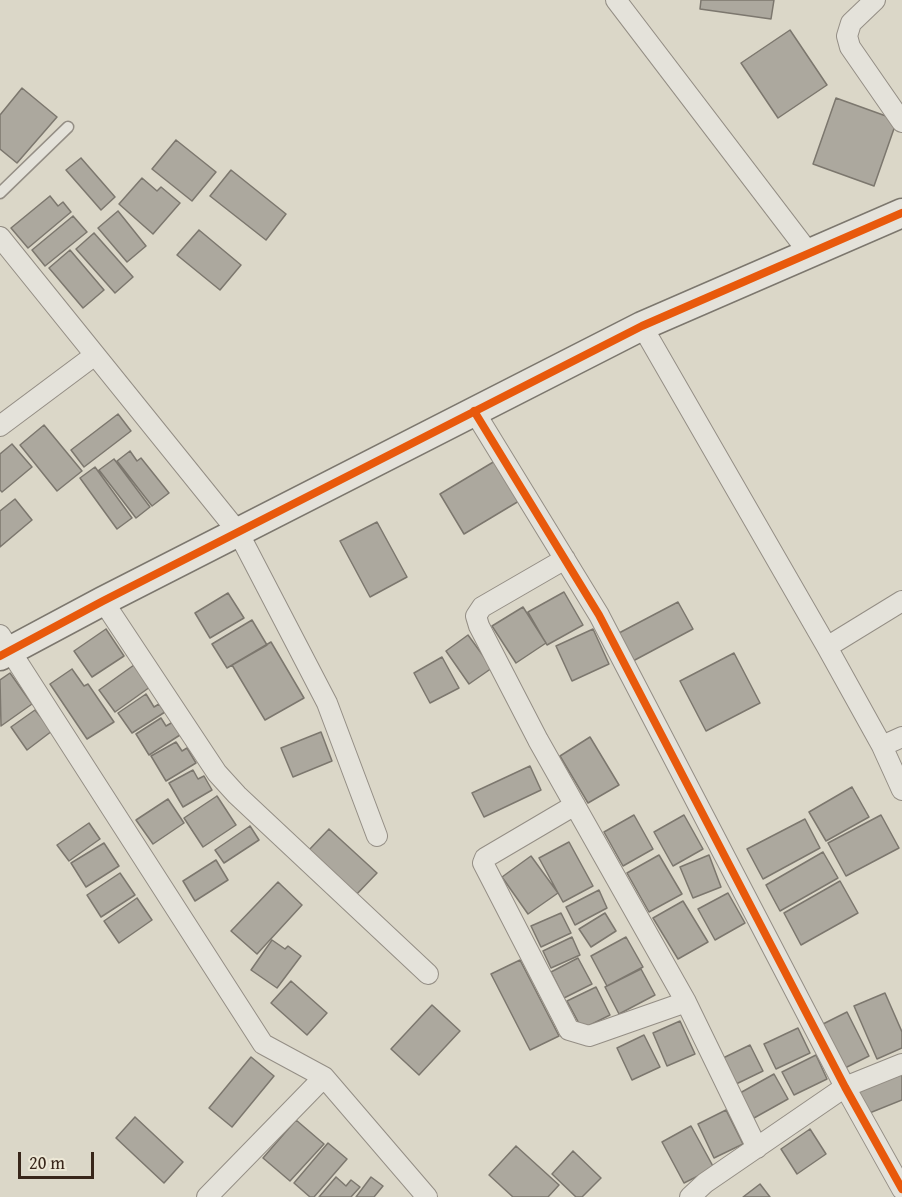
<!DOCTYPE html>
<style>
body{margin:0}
#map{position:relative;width:902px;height:1197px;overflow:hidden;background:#dbd7c8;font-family:"Gentium Book Plus",serif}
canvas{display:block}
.scale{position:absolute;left:18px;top:1152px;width:76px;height:27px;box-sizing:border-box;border:3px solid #38261a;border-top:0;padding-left:8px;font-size:18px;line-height:21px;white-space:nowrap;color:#38261a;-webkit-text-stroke:4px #ede8d6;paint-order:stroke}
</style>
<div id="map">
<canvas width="902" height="1197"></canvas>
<div class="scale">20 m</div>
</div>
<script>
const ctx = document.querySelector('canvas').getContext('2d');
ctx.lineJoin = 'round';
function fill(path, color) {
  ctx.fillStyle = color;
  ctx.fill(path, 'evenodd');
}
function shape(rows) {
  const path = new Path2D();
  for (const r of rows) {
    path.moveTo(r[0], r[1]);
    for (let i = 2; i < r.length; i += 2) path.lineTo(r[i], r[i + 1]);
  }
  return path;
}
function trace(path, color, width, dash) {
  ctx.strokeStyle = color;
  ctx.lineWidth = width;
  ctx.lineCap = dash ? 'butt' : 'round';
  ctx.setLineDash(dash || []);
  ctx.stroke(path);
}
const building = shape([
 [701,0,774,0,771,19,700,9,701,0],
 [790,30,827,85,778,118,741,63,790,30],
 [22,88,57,117,17,163,0,149,0,115,22,88],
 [836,98,897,120,874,186,813,164,836,98],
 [176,140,216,172,192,201,152,169,176,140],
 [81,158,115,197,101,210,66,170,81,158],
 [231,170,286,214,266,240,210,196,231,170],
 [142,178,157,191,161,187,180,203,153,234,119,204,142,178],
 [50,196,58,206,63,202,71,212,28,248,11,228,50,196],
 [118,211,146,246,127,262,98,228,118,211],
 [73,216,87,232,45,266,32,250,73,216],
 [199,230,241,265,220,290,177,255,199,230],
 [94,233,133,277,115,293,76,249,94,233],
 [70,250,104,290,83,308,49,268,70,250],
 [118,414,131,431,84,467,71,450,118,414],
 [44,425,82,471,57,491,20,445,44,425],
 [12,444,32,467,2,492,0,490,0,454,12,444],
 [130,451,137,461,141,458,169,493,152,506,117,461,130,451],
 [114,459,150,507,136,518,99,470,114,459],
 [495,461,519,501,464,534,440,494,495,461],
 [95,467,132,518,117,529,80,478,95,467],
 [15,499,32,520,0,547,0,511,15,499],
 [377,522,407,577,370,597,340,541,377,522],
 [564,592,583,625,547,645,528,612,564,592],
 [228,593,244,618,210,638,195,613,228,593],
 [678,602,693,629,633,661,619,633,678,602],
 [523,607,546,643,516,663,492,626,523,607],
 [252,620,267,645,227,668,212,644,252,620],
 [106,629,124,656,92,677,74,651,106,629],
 [593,629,609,664,572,681,556,646,593,629],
 [468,635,492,668,469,684,446,651,468,635],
 [271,642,304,698,265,720,232,665,271,642],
 [734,653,760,703,706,731,680,681,734,653],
 [442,657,459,688,430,703,414,673,442,657],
 [134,665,150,687,115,712,99,690,134,665],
 [72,669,84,686,88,684,114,722,87,739,50,684,72,669],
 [10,673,32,704,1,726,0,680,10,673],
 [146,694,154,707,159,704,165,712,132,733,118,713,146,694],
 [35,710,52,731,27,750,11,727,35,710],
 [161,718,166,726,173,722,180,735,149,755,136,734,161,718],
 [321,732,332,761,293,777,281,748,321,732],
 [590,737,619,785,588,803,560,756,590,737],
 [176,742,182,751,187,748,196,763,166,781,151,756,176,742],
 [530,766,541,790,484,817,472,793,530,766],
 [193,770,198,779,204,776,212,790,183,807,169,783,193,770],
 [852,787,869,817,826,841,809,812,852,787],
 [217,796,236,825,203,847,184,818,217,796],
 [168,799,184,823,153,844,136,820,168,799],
 [634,815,653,849,623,866,604,832,634,815],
 [684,815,703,849,673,866,654,832,684,815],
 [881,815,899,848,846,876,828,843,881,815],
 [805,819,820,848,763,879,747,849,805,819],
 [89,823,100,839,69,861,57,845,89,823],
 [250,826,259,840,224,863,215,850,250,826],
 [329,829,377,873,354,897,307,852,329,829],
 [569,842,593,886,563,902,539,858,569,842],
 [104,843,119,866,86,887,71,863,104,843],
 [823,852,838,878,780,911,766,885,823,852],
 [659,855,682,894,649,912,627,873,659,855],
 [709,855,721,887,693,898,680,867,709,855],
 [531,856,558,893,528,914,502,877,531,856],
 [216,860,228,880,195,901,183,881,216,860],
 [120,873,135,895,101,917,87,895,120,873],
 [840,881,858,913,801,945,784,913,840,881],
 [278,882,302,905,257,954,231,931,278,882],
 [599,890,607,908,575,925,566,907,599,890],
 [728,893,745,923,715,940,698,909,728,893],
 [137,898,152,920,119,943,104,921,137,898],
 [683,901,708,942,678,959,653,918,683,901],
 [561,913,571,933,541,947,531,926,561,913],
 [605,913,616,931,591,947,579,929,605,913],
 [572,937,580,955,551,968,543,951,572,937],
 [626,937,643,967,607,986,591,956,626,937],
 [272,940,285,949,288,946,301,956,277,988,251,970,272,940],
 [578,958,592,984,564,998,551,972,578,958],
 [520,960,559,1036,530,1050,491,974,520,960],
 [641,969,655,995,619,1014,605,987,641,969],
 [291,981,327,1013,307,1035,271,1003,291,981],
 [596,987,610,1015,582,1029,567,1001,596,987],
 [885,993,902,1032,902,1048,877,1059,854,1006,885,993],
 [432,1005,460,1031,419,1075,391,1049,432,1005],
 [847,1012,869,1056,843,1069,821,1025,847,1012],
 [680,1021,695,1054,667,1066,653,1033,680,1021],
 [798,1028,810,1053,776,1069,764,1044,798,1028],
 [644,1035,660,1067,632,1080,617,1048,644,1035],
 [750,1045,763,1071,734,1085,721,1059,750,1045],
 [816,1055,827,1079,794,1095,782,1072,816,1055],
 [251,1057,274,1076,232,1127,209,1108,251,1057],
 [902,1072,902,1100,867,1114,858,1090,902,1072],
 [774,1074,788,1099,754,1118,740,1093,774,1074],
 [726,1110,743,1144,714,1158,698,1124,726,1110],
 [135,1117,183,1162,164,1183,116,1138,135,1117],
 [296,1120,324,1144,290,1181,263,1158,296,1120],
 [691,1126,714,1168,684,1183,662,1142,691,1126],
 [810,1129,826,1154,797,1174,781,1149,810,1129],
 [328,1143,347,1159,314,1197,310,1197,294,1183,328,1143],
 [516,1146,559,1185,548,1197,513,1197,489,1175,516,1146],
 [573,1151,601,1178,582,1197,576,1197,552,1174,573,1151],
 [336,1177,346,1186,351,1180,360,1187,351,1197,319,1197,336,1177],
 [371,1177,383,1186,374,1197,356,1197,371,1177],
 [760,1184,770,1197,743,1197,760,1184]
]);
fill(building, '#aca89e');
trace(building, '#7c776e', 1.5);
const lane = shape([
 [0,193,68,127]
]);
const street = shape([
 [616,0,809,253],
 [875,0,851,23,847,36,850,47,902,122],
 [0,237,238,532,327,703,377,836],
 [642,326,827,647,882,746,902,790],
 [474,411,599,615,845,1087,902,1189],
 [0,426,95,355],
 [565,559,482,607,476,616,479,626,538,740,686,1002,757,1148],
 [103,601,217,773,237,795,428,974],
 [0,635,263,1044,324,1077,427,1197],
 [827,647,902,601],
 [882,746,902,737],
 [575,805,485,858,483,863,565,1022,569,1030,589,1036,686,1002],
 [207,1197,324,1077],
 [690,1197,705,1183,845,1087,902,1064]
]);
const secondary = shape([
 [0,656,103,601,642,326,902,213]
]);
trace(lane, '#948e85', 13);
trace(street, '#948e85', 22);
trace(secondary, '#7c776e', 31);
trace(lane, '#e4e2da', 10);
trace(street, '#e4e2da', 20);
trace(secondary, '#e4e2da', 28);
trace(shape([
 [474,411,599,615,845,1087,902,1189],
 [0,656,103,601,642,326,902,213]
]), '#e8590c', 8);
</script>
